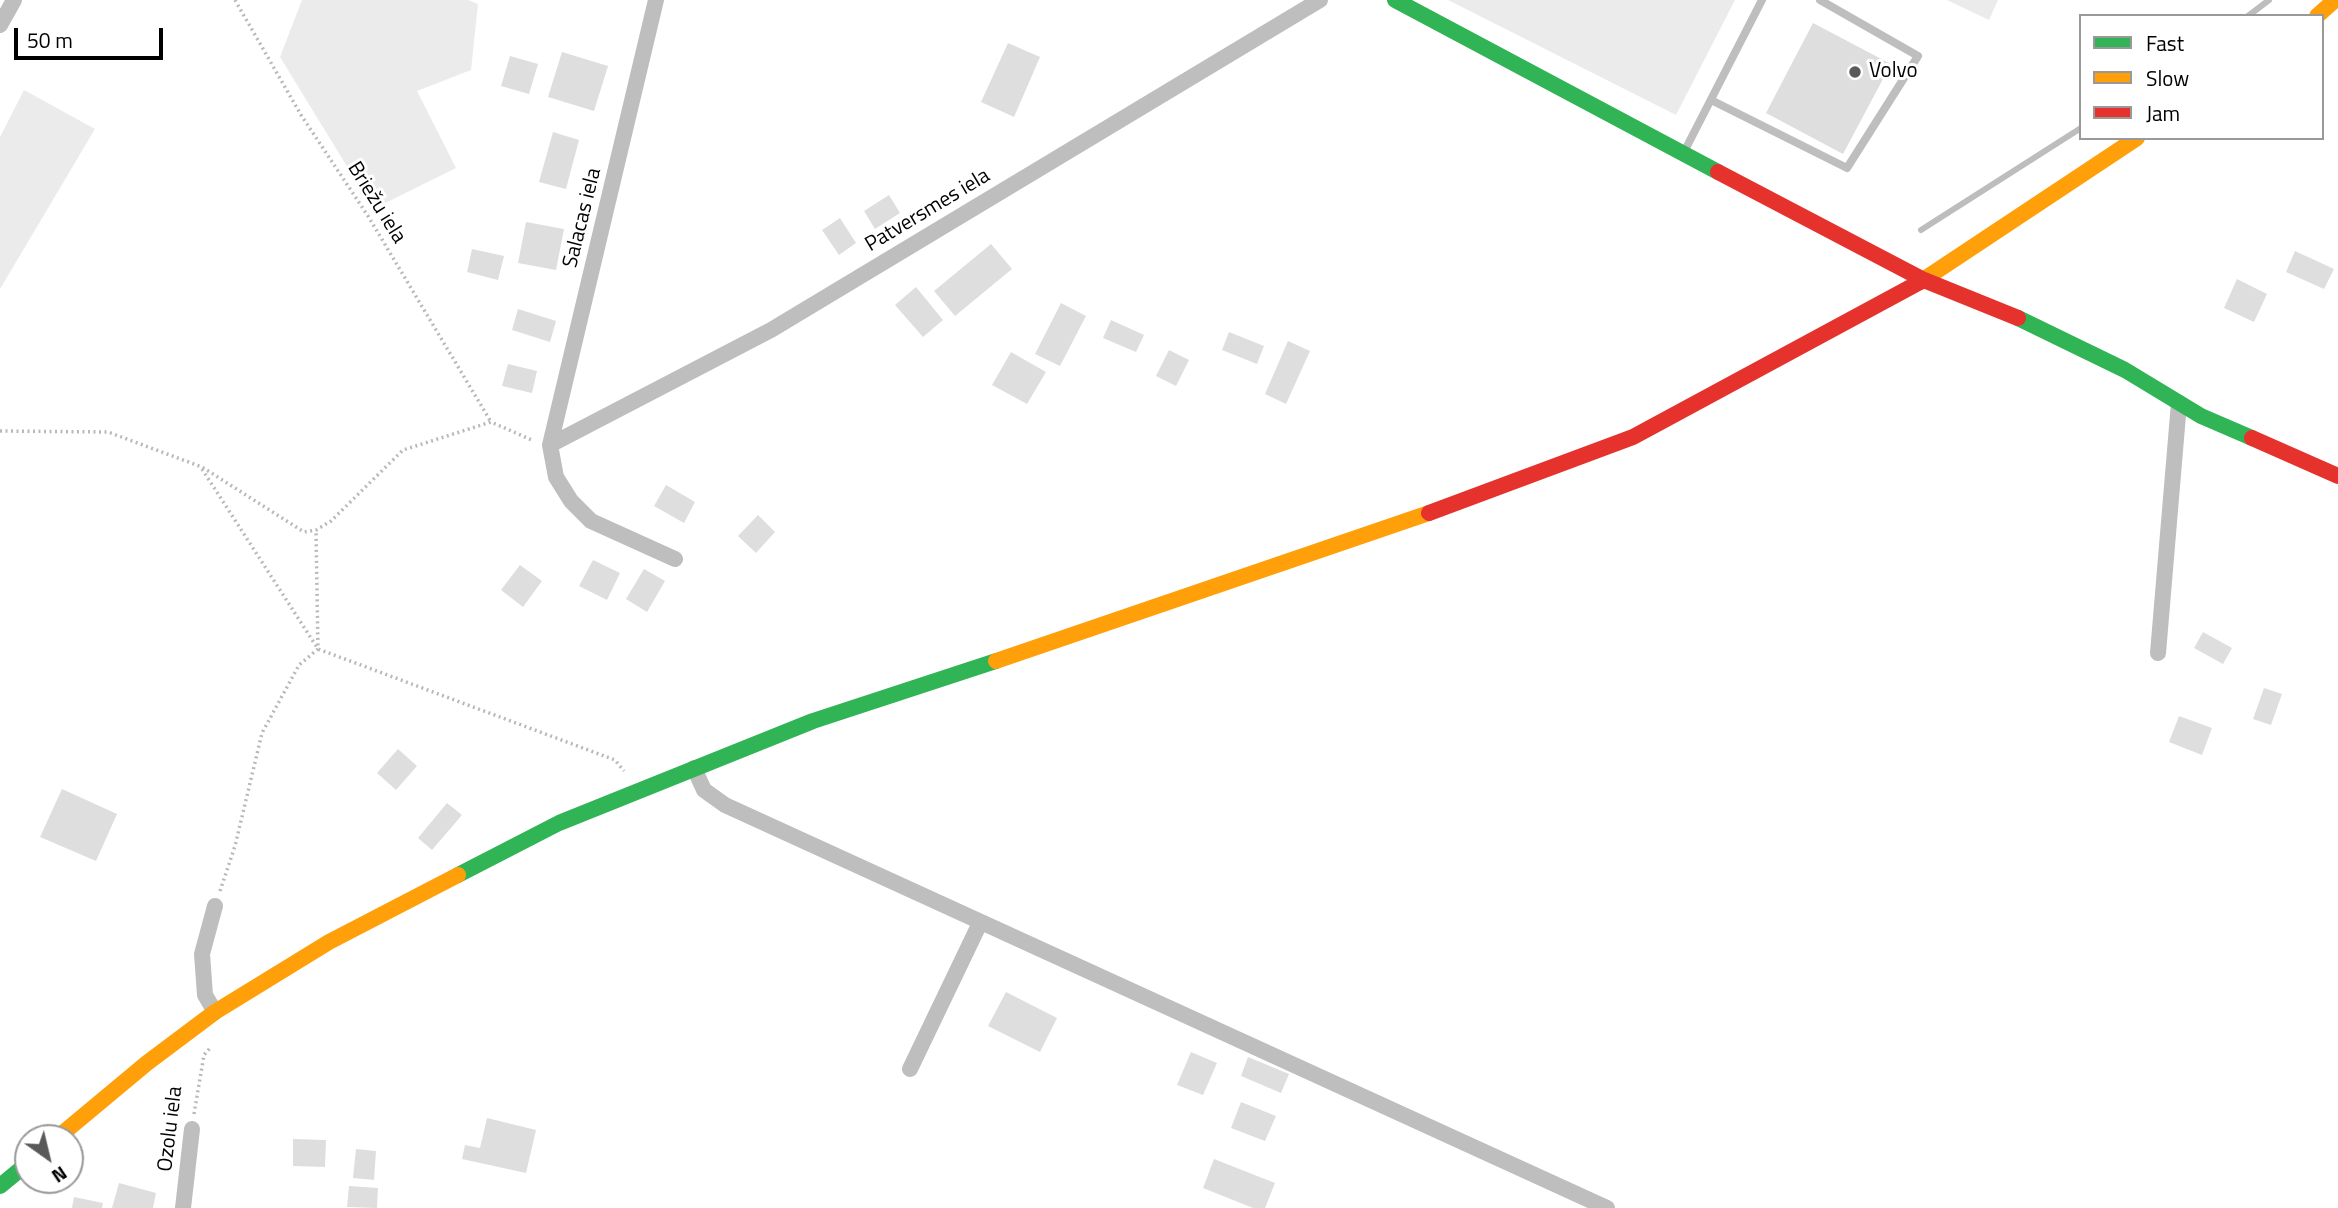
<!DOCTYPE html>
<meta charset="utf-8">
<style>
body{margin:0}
#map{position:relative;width:2338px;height:1208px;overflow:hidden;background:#fff;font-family:"Titillium Web",sans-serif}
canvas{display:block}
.legend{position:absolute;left:2079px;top:14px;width:245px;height:126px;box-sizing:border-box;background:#fff;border:2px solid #999;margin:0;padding:9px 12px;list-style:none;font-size:21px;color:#000}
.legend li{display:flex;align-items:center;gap:14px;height:35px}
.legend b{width:35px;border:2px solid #999}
.north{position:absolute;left:14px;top:1124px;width:70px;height:70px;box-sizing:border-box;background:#fff;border:2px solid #999;border-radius:50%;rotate:146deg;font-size:19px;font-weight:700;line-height:28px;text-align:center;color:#000}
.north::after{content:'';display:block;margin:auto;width:24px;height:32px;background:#595959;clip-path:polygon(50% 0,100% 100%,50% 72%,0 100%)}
.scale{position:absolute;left:14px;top:28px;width:149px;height:32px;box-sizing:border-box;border:4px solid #000;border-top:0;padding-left:9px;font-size:21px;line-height:24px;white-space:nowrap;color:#000;-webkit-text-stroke:5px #fff;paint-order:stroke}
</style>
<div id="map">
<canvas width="2338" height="1208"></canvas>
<ul class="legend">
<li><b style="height:9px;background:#30b455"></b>Fast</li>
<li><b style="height:9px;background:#ff9f0a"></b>Slow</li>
<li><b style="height:9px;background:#e5322d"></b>Jam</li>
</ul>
<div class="north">N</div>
<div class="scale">50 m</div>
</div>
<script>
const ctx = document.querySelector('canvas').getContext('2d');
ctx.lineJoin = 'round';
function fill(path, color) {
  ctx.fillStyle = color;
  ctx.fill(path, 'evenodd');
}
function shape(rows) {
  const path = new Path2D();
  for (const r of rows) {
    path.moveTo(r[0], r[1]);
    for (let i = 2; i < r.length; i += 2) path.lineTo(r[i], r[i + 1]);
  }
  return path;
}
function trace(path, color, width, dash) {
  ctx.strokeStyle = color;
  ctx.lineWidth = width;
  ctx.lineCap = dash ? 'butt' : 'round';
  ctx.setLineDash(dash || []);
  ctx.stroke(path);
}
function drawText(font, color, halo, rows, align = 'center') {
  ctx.font = font + ' "Titillium Web",sans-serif';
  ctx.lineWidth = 6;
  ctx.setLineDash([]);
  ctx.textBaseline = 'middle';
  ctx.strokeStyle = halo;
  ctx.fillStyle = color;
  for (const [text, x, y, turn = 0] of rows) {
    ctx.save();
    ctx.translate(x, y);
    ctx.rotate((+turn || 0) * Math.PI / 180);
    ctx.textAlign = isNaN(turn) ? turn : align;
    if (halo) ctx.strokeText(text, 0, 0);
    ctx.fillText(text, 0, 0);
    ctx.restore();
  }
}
fill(shape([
 [302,0,468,0,478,4,471,70,417,91,456,168,373,209,280,57],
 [1448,0,1735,0,1676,115],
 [1947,0,1998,0,1989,20],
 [24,90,95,129,0,289,0,137]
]), '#ebebeb');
trace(shape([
 [2248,16,2269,0],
 [1921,230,2081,128]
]), '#bdbdbd', 6);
fill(shape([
 [1813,23,1891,64,1843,154,1766,113],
 [1008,43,1040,57,1014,117,981,102],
 [562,52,608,66,594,111,548,97],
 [510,56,538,64,529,94,501,86],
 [553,132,579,140,566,189,539,182],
 [889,195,900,213,875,229,864,211],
 [840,218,856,243,839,255,822,230],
 [526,222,564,229,556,270,518,263],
 [991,244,1012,269,955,316,934,291],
 [472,249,504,256,498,280,467,272],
 [2295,251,2334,269,2324,289,2286,272],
 [2237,279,2267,294,2254,322,2224,308],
 [916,287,943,320,923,337,895,305],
 [1061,303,1086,316,1060,366,1035,354],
 [518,309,556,321,550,342,512,330],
 [1111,320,1144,335,1136,352,1103,338],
 [1229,332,1264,346,1257,364,1222,350],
 [1288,341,1310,351,1286,404,1265,394],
 [1169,350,1189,360,1176,386,1156,376],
 [1011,352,1046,372,1027,404,992,385],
 [508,364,537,371,532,393,502,386],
 [666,485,695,502,684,523,654,506],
 [758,515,775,532,756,553,738,536],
 [593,560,620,573,607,600,579,586],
 [520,565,542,581,523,607,501,590],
 [644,569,665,581,647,612,626,599],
 [2203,632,2232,648,2223,664,2194,648],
 [2264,688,2282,694,2271,725,2253,719],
 [2179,716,2212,728,2202,755,2169,742],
 [398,749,417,766,396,790,377,773],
 [62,789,117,814,96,861,40,837],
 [447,803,462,815,432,850,418,838],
 [1006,992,1057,1018,1040,1052,988,1026],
 [1191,1052,1217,1063,1203,1095,1177,1085],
 [1248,1057,1289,1074,1281,1093,1241,1076],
 [1241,1102,1276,1116,1265,1141,1231,1128],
 [487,1118,536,1130,526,1173,462,1159,465,1145,480,1148],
 [293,1139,326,1140,325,1167,293,1166],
 [356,1149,376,1151,374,1180,353,1178],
 [1214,1159,1275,1183,1265,1208,1253,1208,1203,1188],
 [119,1183,156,1193,153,1208,112,1208],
 [349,1186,378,1188,377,1208,347,1207],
 [74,1197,103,1203,102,1208,72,1208]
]), '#dedede');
trace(shape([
 [235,0,301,115,368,216,491,422],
 [0,431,108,432,202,467,304,532,316,530,331,521,403,450,491,422,534,441],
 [202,469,318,649,615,760,624,771],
 [220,891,235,846,262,733,299,665,318,649,316,531],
 [194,1114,204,1055,210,1048]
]), '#b9b9b9', 3.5, [2, 3.5]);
trace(shape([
 [1711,100,1847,168,1918,56,1820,0],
 [1684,152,1762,0]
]), '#bebebe', 8);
trace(shape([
 [656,0,550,445,556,477,571,501,591,521,675,559],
 [0,25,14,0],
 [550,445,771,330,1320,0],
 [2158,653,2179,403],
 [694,768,704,790,725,805,1607,1208],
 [215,1012,205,995,202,954,215,906],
 [910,1069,980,923],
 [183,1208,192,1129]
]), '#bebebe', 16);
trace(shape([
 [1395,0,1718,172],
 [2018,318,2125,370,2201,416,2252,438],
 [458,875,559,823,813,721,996,661],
 [0,1186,28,1163]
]), '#30b455', 16);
trace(shape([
 [2317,16,2335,0],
 [1920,282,2137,138],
 [996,661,1429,513],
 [57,1138,147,1063,215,1012,329,942,458,875]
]), '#ff9f0a', 16);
trace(shape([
 [1718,172,1924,280,2018,318],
 [2252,438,2338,476],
 [1429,513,1633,437,1920,282]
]), '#e5322d', 16);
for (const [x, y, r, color] of [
 [1855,72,7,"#595959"]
]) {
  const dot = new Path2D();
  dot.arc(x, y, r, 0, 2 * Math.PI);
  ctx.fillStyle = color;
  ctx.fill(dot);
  trace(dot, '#fff', 2.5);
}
drawText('21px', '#000', '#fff', [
 ["Volvo",1869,72]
], 'left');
drawText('21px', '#000', '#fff', [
 ["Briežu iela",376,203,58],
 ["Patversmes iela",928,211,-31],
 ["Salacas iela",583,218,-76],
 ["Ozolu iela",171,1129,-83]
]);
</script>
